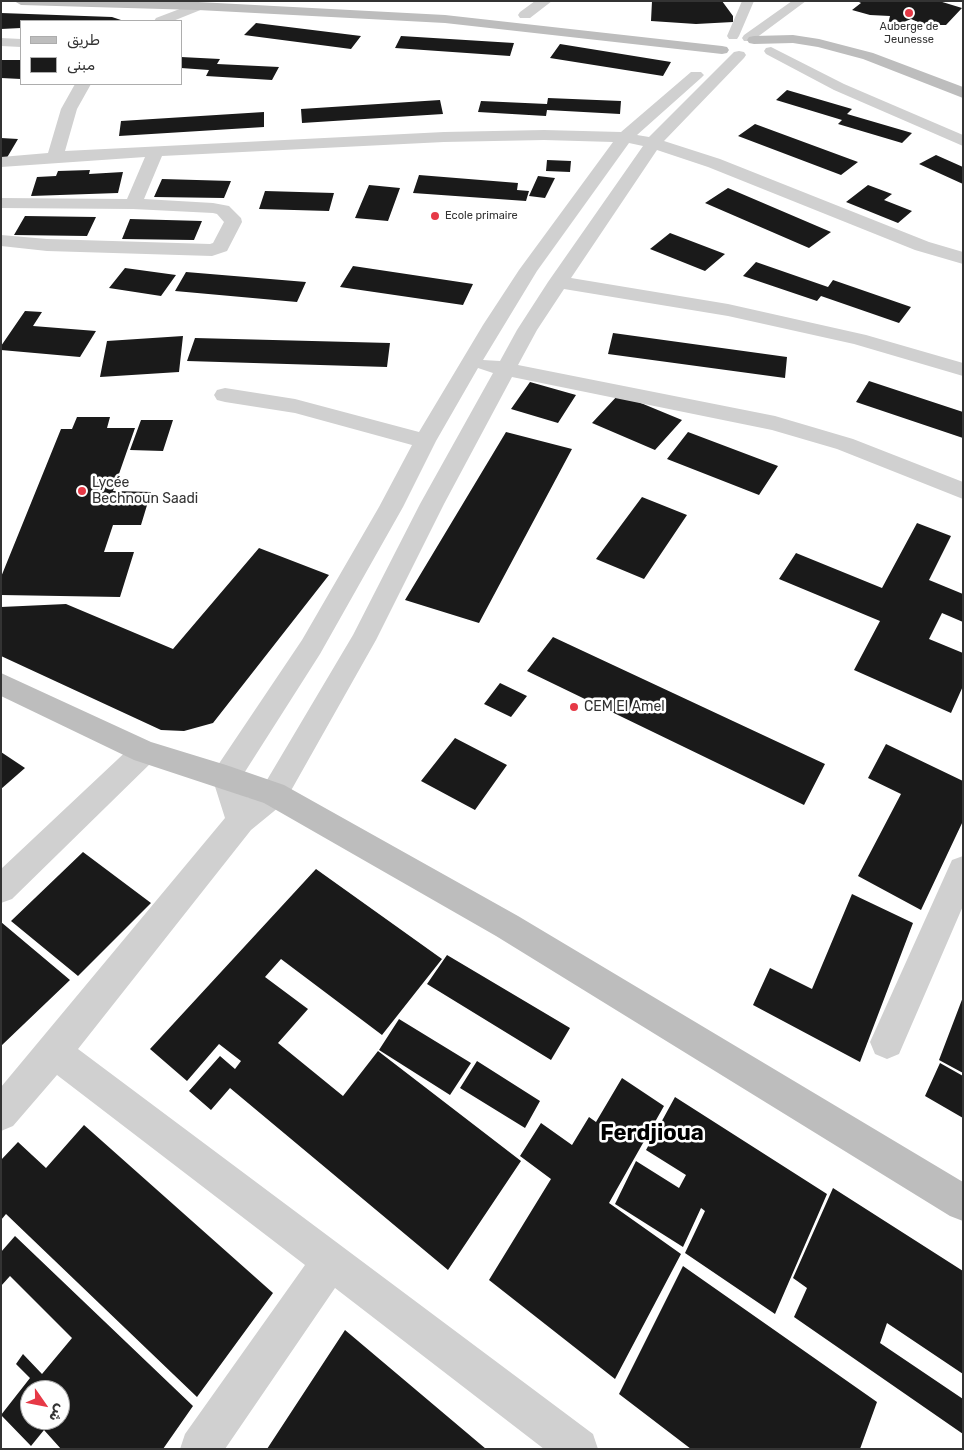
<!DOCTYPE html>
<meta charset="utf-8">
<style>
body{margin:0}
#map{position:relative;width:964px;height:1450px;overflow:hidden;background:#fff;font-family:Rubik,"Noto Naskh Arabic",sans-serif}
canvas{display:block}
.frame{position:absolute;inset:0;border:2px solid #333;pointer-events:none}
.legend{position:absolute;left:20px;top:20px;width:162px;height:65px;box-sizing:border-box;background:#fff;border:1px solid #adadad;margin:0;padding:6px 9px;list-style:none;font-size:15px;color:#333}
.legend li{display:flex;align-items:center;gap:10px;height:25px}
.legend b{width:25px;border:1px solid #adadad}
.north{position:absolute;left:20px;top:1380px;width:50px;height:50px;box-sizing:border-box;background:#fff;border:1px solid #adadad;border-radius:50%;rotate:123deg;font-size:14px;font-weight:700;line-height:20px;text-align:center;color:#333}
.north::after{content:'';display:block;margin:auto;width:18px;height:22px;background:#e63946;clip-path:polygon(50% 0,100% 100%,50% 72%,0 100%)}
</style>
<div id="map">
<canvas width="964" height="1450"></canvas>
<div class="frame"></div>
<ul class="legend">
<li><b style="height:6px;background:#bdbdbd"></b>طريق</li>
<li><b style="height:14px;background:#1a1a1a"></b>مبنى</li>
</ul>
<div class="north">ش</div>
</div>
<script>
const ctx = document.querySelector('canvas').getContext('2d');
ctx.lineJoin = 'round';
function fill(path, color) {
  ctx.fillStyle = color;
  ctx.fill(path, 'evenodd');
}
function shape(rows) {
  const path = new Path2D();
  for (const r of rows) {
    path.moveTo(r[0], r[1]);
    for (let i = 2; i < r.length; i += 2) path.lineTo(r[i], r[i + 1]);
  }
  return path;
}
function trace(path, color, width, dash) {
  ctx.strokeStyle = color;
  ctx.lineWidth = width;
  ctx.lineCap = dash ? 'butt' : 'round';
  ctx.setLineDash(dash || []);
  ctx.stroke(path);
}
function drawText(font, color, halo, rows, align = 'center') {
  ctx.font = font + ' Rubik,sans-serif';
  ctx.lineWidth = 5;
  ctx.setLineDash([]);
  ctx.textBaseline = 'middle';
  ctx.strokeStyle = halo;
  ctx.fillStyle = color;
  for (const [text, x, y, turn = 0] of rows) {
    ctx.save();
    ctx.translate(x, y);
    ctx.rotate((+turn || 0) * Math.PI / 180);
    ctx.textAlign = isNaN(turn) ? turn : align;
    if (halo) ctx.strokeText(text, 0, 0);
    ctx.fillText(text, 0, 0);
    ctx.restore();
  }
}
fill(shape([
 [652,1,722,1,733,16,733,22,696,24,651,21],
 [857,1,939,1,962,8,946,25,925,25,911,19,887,29,890,16,870,15,852,10,861,3],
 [1,13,112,17,124,21,21,21,21,28,1,29],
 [256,23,361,36,351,49,244,35],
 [401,36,514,43,510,56,395,48],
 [560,44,671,62,663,76,550,58],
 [181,57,220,59,217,64,279,67,272,80,206,76,209,70,181,68],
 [1,60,21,60,21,79,1,78],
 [787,90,852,109,847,114,912,133,902,143,838,124,842,120,776,100],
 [548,98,621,101,620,114,547,110,546,116,478,112,481,101,547,104],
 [440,100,443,114,302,123,301,109],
 [264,112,264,127,119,136,121,121],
 [755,124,858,162,841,175,738,136],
 [1,138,18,139,5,161,1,160],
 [936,155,963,167,963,184,919,164],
 [547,160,571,161,570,172,546,171],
 [90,170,89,174,123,172,118,193,31,196,37,177,56,176,58,171],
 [419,175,518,183,517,190,529,191,526,201,413,193],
 [538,176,555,178,545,198,529,196],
 [162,179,231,181,224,198,154,197],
 [369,185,400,188,388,221,355,218],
 [868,185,892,194,884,200,912,211,898,223,846,202],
 [728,188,831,232,809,248,705,203],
 [265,191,334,193,329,211,259,209],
 [25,216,96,217,87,236,14,235],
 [130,219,202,221,194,240,122,239],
 [670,233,725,254,705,271,650,249],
 [756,262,828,287,833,280,911,307,899,323,821,296,817,301,743,276],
 [353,266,473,284,463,305,340,287],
 [125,268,176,275,161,296,109,288],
 [186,272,306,282,297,302,175,291],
 [25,311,42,312,33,326,96,331,80,357,1,350,1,346],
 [613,333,787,357,785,378,608,354],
 [183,336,179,372,100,377,107,341],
 [195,338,390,343,387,367,187,361],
 [869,381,963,412,963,438,856,402],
 [530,382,576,395,558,423,511,409],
 [619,394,682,420,655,450,592,423],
 [77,417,110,417,107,428,135,428,113,491,151,492,141,525,113,525,104,552,134,552,120,597,1,595,1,577,61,429,72,429],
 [141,420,173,420,163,451,130,450],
 [506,432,572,449,479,623,405,600],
 [688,432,778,466,759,495,667,459],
 [642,497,687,515,644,579,596,559],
 [917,523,951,536,929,580,963,594,963,622,942,613,929,639,963,653,963,686,951,713,854,670,880,621,779,579,796,553,882,588],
 [259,548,329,575,213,723,184,731,161,730,1,656,1,607,66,604,173,649],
 [553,637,825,764,804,805,527,671],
 [500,683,527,696,511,717,484,704],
 [455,738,507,765,475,810,421,781],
 [886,744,963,781,963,821,921,910,858,876,901,794,868,778],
 [1,752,25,768,1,789],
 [83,852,151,903,78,976,11,921],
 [316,869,442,959,382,1035,281,959,265,977,308,1009,278,1043,343,1096,378,1051,521,1161,448,1270,230,1088,211,1110,189,1091,220,1056,235,1069,241,1061,219,1044,187,1081,150,1049],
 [852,894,913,923,860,1062,753,1005,770,968,812,989],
 [1,922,70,980,1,1046],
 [447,955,570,1028,551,1060,427,984],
 [963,997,963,1073,939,1060],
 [399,1019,471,1063,450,1095,379,1050],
 [477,1061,540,1101,525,1128,460,1088],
 [940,1063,963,1076,963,1118,925,1096],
 [622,1078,664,1106,609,1203,681,1254,615,1379,489,1280,551,1179,520,1156,541,1123,572,1145,589,1117,596,1122],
 [675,1097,827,1194,775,1314,685,1253,705,1211,701,1208,683,1247,615,1204,636,1161,679,1188,686,1175,646,1150],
 [84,1125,273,1293,197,1397,6,1214,1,1220,1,1160,18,1142,46,1168],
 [833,1188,963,1271,963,1374,887,1323,880,1343,963,1399,963,1434,794,1317,807,1288,793,1278],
 [15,1236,193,1406,163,1449,61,1449,44,1430,31,1446,1,1415,30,1378,16,1364,23,1354,42,1374,72,1338,10,1276,1,1286,1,1252],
 [30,1390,60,1390,60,1420,30,1420],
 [683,1266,877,1402,860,1449,691,1449,619,1394],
 [345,1330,486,1449,267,1449]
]), '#1a1a1a');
fill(shape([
 [742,1,754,1,739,36,737,39,729,39,727,36,742,1],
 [792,1,806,1,752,41,744,41,742,38,744,35,792,1],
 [1,38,21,39,21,47,1,46,1,38]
]), '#d0d0d0');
fill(shape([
 [535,1,552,1,530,18,520,18,518,15,520,12,535,1],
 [198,2,205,6,203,9,173,21,154,21,156,18,198,2],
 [771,47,844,84,963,135,963,146,834,90,766,54,764,51,766,48,771,47],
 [739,51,744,52,746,55,744,58,664,141,720,159,929,242,963,252,963,264,915,250,708,167,657,150,571,278,728,304,866,335,963,363,963,376,854,344,728,316,564,289,537,330,518,365,775,416,853,439,963,482,963,499,837,449,772,430,512,377,444,504,376,640,284,803,251,830,78,1049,593,1434,598,1449,544,1449,335,1288,225,1449,180,1449,185,1434,305,1265,57,1075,13,1126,1,1131,1,1087,225,818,212,777,216,768,302,640,379,507,412,445,295,413,225,402,217,400,214,395,217,390,225,388,295,399,419,432,483,325,519,270,613,142,544,140,444,142,162,156,144,199,213,203,229,206,241,218,242,222,227,251,212,256,47,251,1,246,1,235,47,239,210,244,213,243,224,222,217,214,213,213,133,209,1,208,1,198,127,199,145,157,1,167,1,157,48,153,61,109,75,84,91,84,77,109,65,151,444,132,544,130,621,132,691,72,701,72,704,75,701,78,637,135,649,137,734,52,739,51],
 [629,143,643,146,548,282,517,330,500,361,483,360,537,271,629,143],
 [478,368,493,373,420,504,353,635,264,785,248,798,241,778,320,654,403,507,436,441,478,368],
 [144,740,154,744,158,752,154,760,12,899,1,903,1,869,134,744,144,740],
 [963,856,963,906,899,1054,887,1059,875,1054,870,1042,952,860,963,856]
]), '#d0d0d0');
fill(shape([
 [14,1,198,2,445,15,722,46,727,47,729,50,727,53,722,54,445,23,198,10,21,5,14,1],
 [793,35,819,39,873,53,963,87,963,98,863,59,818,47,793,43,754,44,749,43,747,40,749,37,754,36,793,35],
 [1,673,151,742,226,765,284,785,518,916,963,1182,963,1221,950,1216,496,936,264,803,134,760,1,696,1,673]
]), '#bdbdbd');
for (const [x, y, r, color] of [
 [909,13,5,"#e63946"],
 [435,216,5,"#e63946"],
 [82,491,5,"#e63946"],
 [574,707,5,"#e63946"]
]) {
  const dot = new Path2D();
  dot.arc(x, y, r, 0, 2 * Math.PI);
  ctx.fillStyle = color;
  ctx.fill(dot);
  trace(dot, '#fff', 2);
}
drawText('11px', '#333', '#fff', [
 ["Auberge de",909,27],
 ["Jeunesse",909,40],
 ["Ecole primaire",445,216,"left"]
]);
drawText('14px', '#333', '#fff', [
 ["Lycée",92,483],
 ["Bechnoun Saadi",92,499],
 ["CEM El Amel",584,707]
], 'left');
drawText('bold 22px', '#000', '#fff', [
 ["Ferdjioua",652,1134]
]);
</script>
